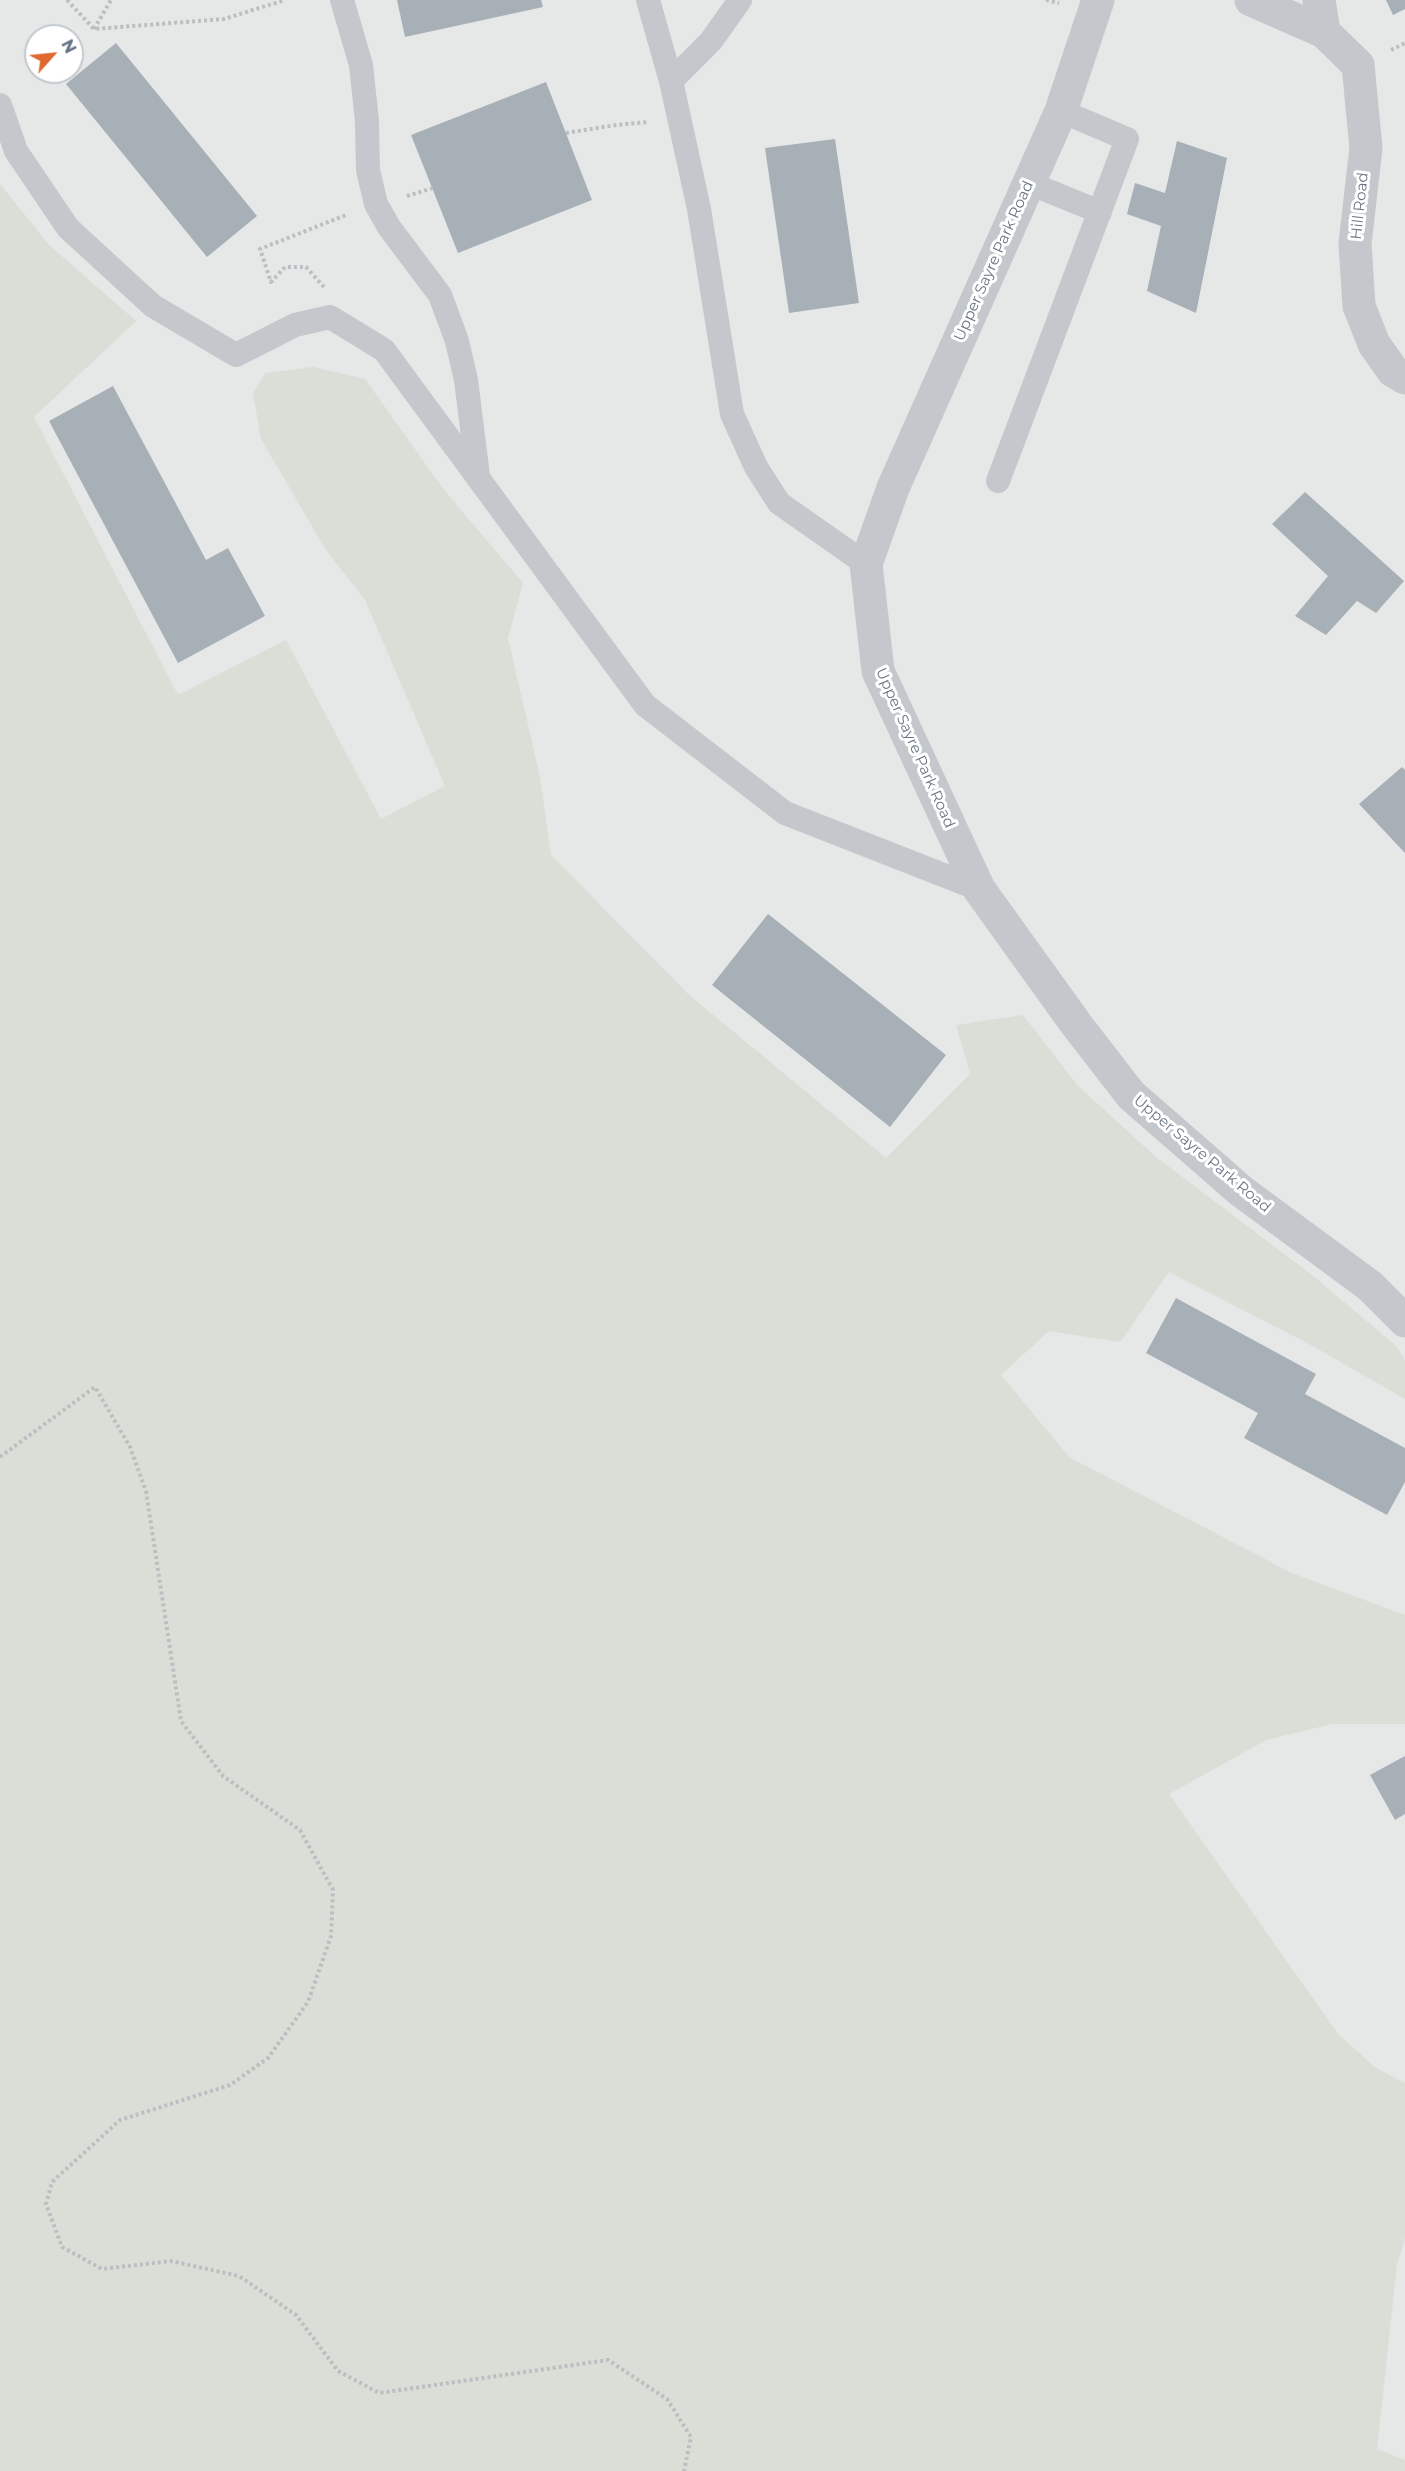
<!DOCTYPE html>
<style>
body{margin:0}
#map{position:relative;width:1405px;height:2471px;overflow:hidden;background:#f8f8f6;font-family:Montserrat,sans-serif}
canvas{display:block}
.north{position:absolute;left:24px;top:24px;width:60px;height:60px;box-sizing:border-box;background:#fff;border:2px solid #c3c8cf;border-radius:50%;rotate:63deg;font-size:16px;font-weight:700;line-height:24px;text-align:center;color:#687686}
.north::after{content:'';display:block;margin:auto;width:21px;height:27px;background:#df692f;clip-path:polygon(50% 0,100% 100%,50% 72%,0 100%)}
</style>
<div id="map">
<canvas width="1405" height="2471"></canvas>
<div class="north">N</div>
</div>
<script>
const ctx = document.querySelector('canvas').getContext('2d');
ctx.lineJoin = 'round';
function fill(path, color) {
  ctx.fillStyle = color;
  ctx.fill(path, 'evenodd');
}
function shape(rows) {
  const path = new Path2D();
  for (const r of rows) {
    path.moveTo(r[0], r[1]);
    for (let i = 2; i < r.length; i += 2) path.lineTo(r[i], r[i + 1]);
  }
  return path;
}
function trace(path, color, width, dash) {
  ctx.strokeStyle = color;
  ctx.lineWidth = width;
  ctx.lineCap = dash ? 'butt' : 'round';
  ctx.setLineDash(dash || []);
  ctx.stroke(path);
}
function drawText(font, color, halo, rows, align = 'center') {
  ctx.font = font + ' Montserrat,sans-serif';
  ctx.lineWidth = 6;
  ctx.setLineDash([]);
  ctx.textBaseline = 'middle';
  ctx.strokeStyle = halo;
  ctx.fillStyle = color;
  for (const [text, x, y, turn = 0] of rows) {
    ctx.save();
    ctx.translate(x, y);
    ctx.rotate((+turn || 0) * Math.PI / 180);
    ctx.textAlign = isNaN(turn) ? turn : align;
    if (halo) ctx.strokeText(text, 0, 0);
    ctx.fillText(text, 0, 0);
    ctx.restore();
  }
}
fill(shape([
 [0,0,1405,0,1405,2471,819,2471,0,604],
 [36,36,72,36,72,72,36,72]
]), '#e6e7e7');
fill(shape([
 [0,184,49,245,136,321,34,417,178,695,286,640,381,819,445,786,365,600,326,550,261,439,253,393,265,373,313,367,365,379,444,490,523,583,508,638,540,777,551,855,688,994,886,1158,970,1074,956,1025,1023,1015,1078,1086,1156,1157,1316,1278,1397,1347,1405,1360,1405,1399,1309,1344,1169,1272,1120,1342,1049,1331,1001,1375,1069,1457,1292,1573,1405,1615,1405,1724,1332,1724,1266,1740,1169,1794,1338,2034,1376,2068,1405,2083,1405,2238,1397,2265,1377,2449,1405,2460,1405,2471,0,2471]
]), '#d9dfd7');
fill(shape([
 [397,0,541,0,543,7,405,37],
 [1386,0,1405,0,1405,9,1393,15],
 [116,43,257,216,207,257,66,84],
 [546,82,592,200,458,253,411,135],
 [835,139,859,303,789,313,765,148],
 [1177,141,1227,158,1196,313,1147,291,1161,226,1127,214,1135,183,1165,193],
 [113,386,206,560,228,548,265,616,178,663,49,421],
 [1305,492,1404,581,1376,613,1357,601,1326,635,1295,616,1328,576,1272,524],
 [1402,767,1405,770,1405,853,1359,804],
 [768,914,946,1055,890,1127,712,985],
 [1176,1298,1316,1374,1305,1394,1405,1448,1405,1482,1387,1515,1244,1438,1258,1413,1146,1353],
 [1405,1756,1405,1814,1395,1820,1370,1775]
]), '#a8b0b7');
trace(shape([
 [67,0,94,29,224,19,285,0],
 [1046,0,1059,3],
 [94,29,111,0],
 [1391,50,1405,43],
 [566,133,616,125,648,122],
 [407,196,433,188],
 [324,287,306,267,285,267,271,282,260,249,346,215],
 [0,1457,95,1387,130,1447,146,1491,181,1721,223,1776,300,1830,333,1890,331,1936,308,2002,268,2058,230,2085,120,2120,52,2182,46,2204,62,2247,102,2269,171,2261,239,2276,296,2315,338,2371,379,2393,608,2360,667,2399,691,2437,684,2471]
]), '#bcbec1', 4, [3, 3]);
trace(shape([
 [342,0,361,65,367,121,368,170,376,204,389,227,440,295,457,341,466,380,478,476],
 [648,0,671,81,699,209,732,414,756,467,779,503,866,564],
 [671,81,711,41,740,0],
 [0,105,16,151,68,228,153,306,236,355,295,325,330,317,384,350,645,705,785,813,979,889],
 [1029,183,1100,212],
 [998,481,1127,139,1061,111]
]), '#c4c7cb', 24);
trace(shape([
 [1098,0,1061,111,893,488,866,564,878,671,979,889,1076,1024,1131,1095,1241,1191,1370,1286,1405,1321],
 [1251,0,1324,32],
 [1319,0,1324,32,1358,65,1366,148,1355,243,1359,306,1374,344,1393,371,1405,378]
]), '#c4c7cb', 33);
drawText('15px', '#687686', '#fff', [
 ["Hill Road",1360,206,-84],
 ["Upper Sayre Park Road",994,261,-66],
 ["Upper Sayre Park Road",915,748,66],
 ["Upper Sayre Park Road",1202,1154,40]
]);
</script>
